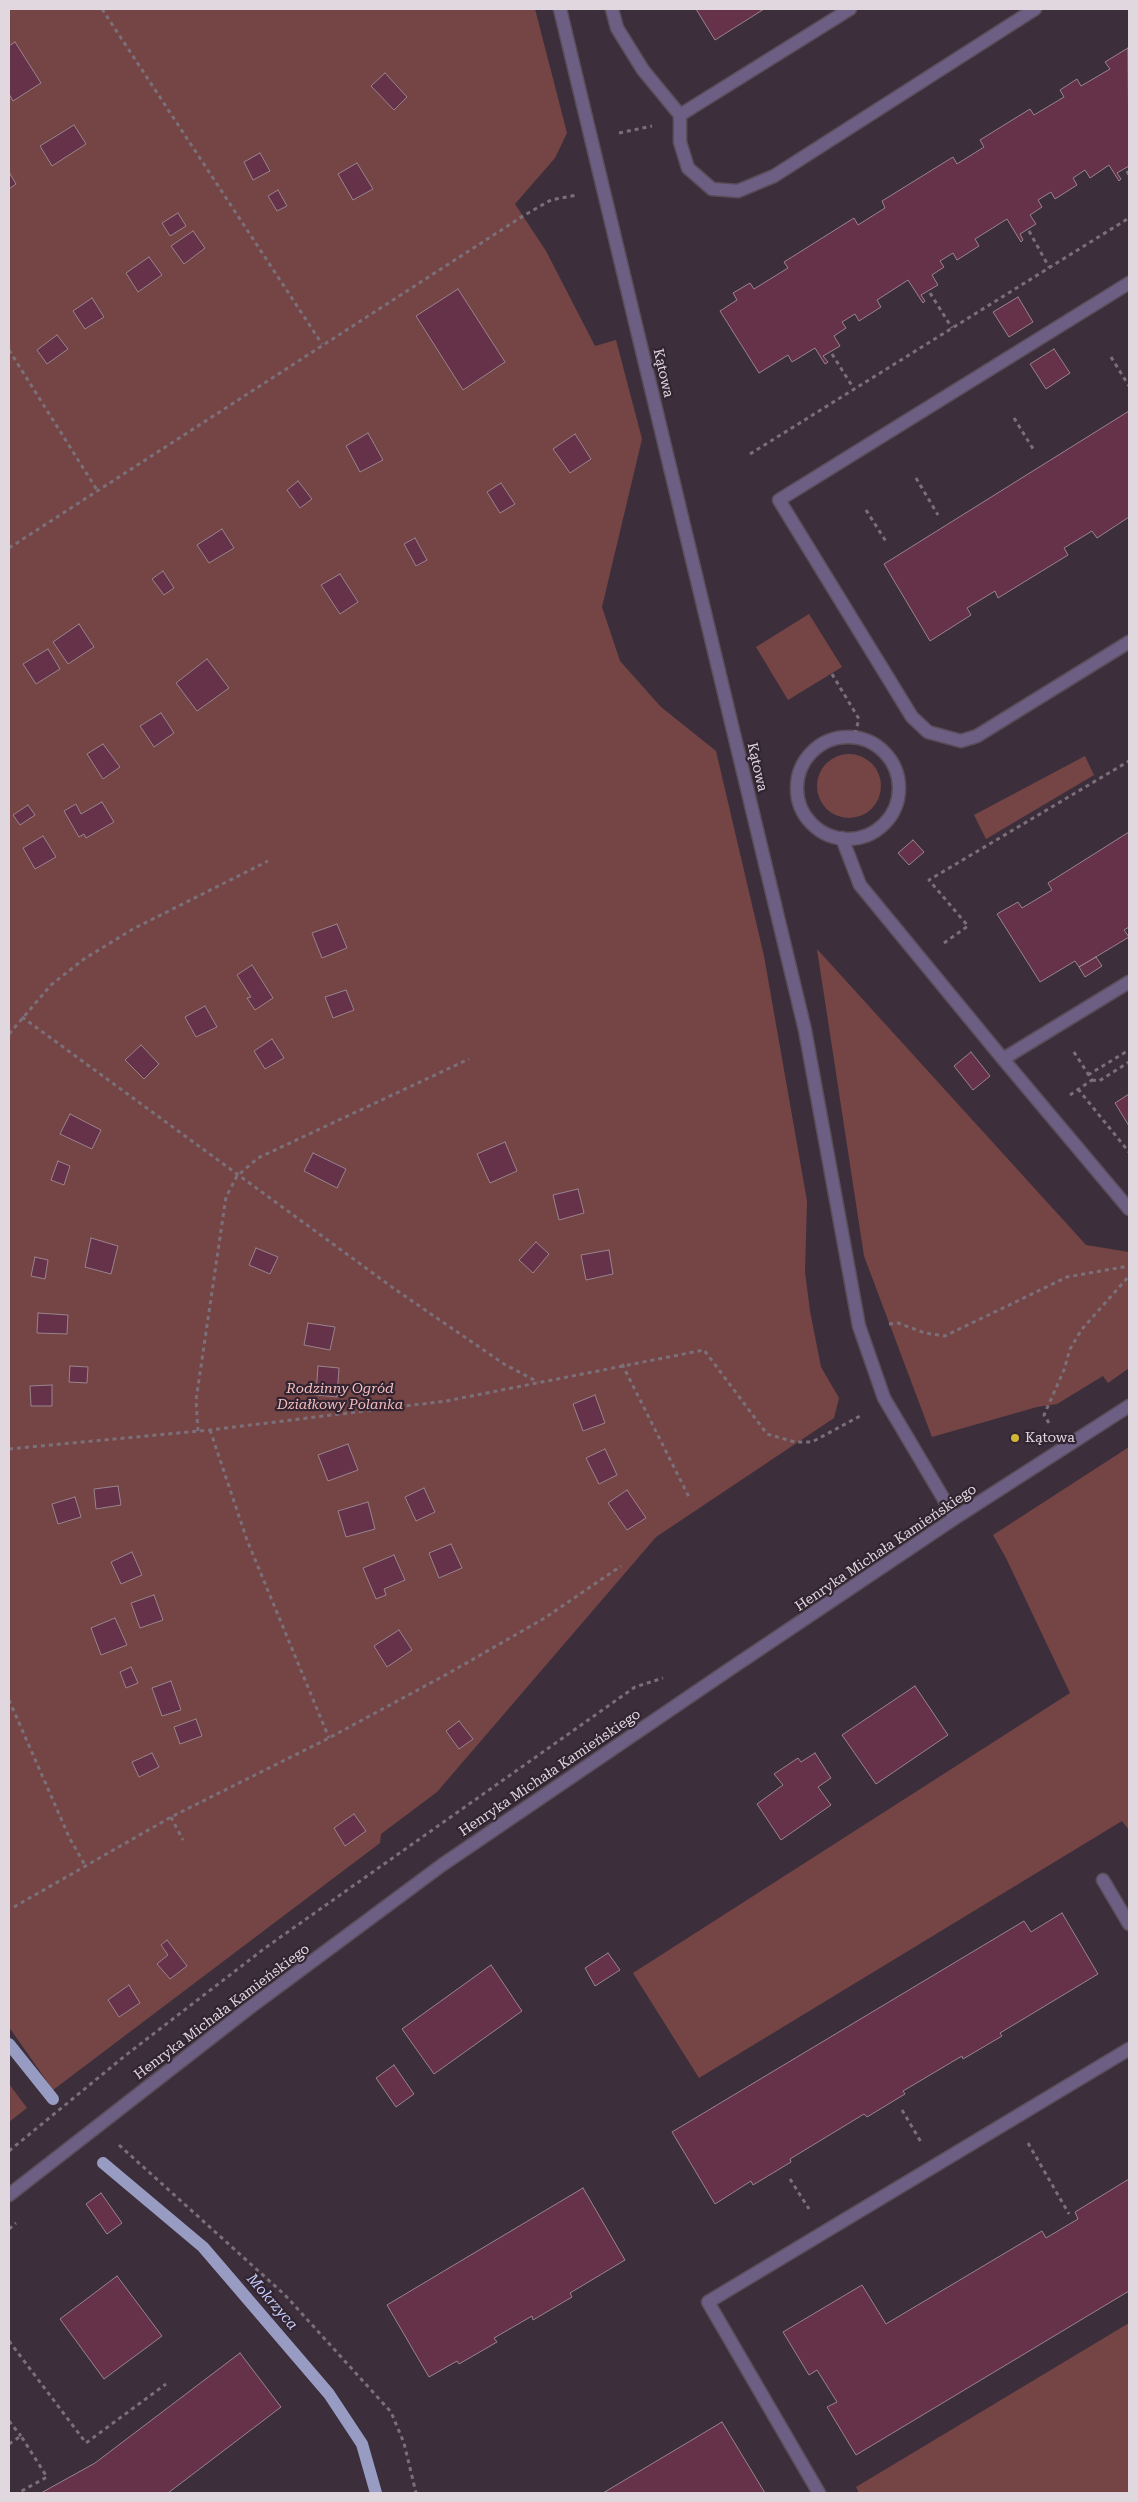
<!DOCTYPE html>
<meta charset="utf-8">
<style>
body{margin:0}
#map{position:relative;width:1138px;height:2502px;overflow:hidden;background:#3c2f3b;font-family:"Roboto Serif",serif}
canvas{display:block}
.frame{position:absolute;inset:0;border:10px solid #e0d7df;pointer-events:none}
</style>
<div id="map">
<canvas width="1138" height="2502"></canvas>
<div class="frame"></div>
</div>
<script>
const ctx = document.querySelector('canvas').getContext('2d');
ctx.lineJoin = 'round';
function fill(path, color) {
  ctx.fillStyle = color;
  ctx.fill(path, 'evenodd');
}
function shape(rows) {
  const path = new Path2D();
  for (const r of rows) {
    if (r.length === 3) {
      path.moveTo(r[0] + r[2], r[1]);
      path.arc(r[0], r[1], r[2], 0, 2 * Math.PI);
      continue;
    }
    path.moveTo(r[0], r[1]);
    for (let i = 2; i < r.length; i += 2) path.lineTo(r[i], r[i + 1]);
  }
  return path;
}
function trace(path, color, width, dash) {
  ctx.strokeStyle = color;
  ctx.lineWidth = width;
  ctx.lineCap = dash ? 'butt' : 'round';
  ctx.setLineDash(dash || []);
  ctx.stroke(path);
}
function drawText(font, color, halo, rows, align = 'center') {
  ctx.font = font + ' "Roboto Serif",serif';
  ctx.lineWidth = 4.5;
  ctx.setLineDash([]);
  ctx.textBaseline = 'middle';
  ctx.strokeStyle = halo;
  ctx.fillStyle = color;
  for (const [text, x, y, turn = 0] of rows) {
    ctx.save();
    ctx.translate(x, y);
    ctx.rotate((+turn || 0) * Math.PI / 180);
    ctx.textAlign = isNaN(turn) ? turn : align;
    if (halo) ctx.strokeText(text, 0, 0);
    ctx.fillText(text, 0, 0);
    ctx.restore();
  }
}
fill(shape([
 [9,9,535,9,567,133,555,158,515,204,546,251,595,346,616,340,642,439,602,607,620,661,661,707,716,751,764,956,807,1201,805,1272,810,1311,821,1367,839,1398,834,1418,656,1537,437,1792,381,1834,380,1843,53,2090,9,2027],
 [809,614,842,667,788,700,756,647],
 [849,786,32],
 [1085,756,1094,775,986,839,974,815],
 [817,949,1086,1245,1129,1252,1129,1368,1108,1383,1103,1376,1057,1404,1037,1407,932,1437,864,1256],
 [1129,1447,1129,1830,1122,1821,699,2078,633,1973,1070,1693,1006,1558,993,1535],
 [9,2084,27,2108,9,2122],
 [1129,2323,1129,2493,859,2493,856,2487]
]), '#754546');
trace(shape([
 [9,2044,53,2099],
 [103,2163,203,2247,329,2394,362,2444,376,2493]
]), '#989cc2', 12);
const building = shape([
 [696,9,764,9,715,40,696,9],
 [15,42,41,83,13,101,9,94,9,46,15,42],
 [1128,48,1129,166,1117,173,1121,179,1119,181,1109,165,1090,178,1085,170,1073,178,1077,185,1055,199,1051,192,1038,200,1042,207,1030,215,1036,224,1020,234,1023,240,1021,242,1007,219,975,239,979,246,957,260,953,253,940,261,944,267,932,275,938,285,921,295,925,301,923,303,908,280,877,300,881,307,859,321,855,314,842,322,846,328,834,336,840,346,823,356,828,362,825,364,815,348,792,362,788,355,759,373,720,311,737,300,733,293,750,283,754,289,788,268,784,262,854,218,858,225,885,208,882,201,953,157,957,164,984,147,980,140,1030,109,1034,115,1064,97,1060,90,1077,79,1081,86,1110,69,1105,62,1128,48],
 [385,73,407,97,394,110,371,86,385,73],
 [74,125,86,144,52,166,40,146,74,125],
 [260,153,270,171,253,180,244,162,260,153],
 [357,163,373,189,353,200,338,174,357,163],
 [9,172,16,184,9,189,9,172],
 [278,190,287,206,277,211,268,196,278,190],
 [178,213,186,226,170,236,162,223,178,213],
 [193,231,205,248,184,264,171,246,193,231],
 [149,257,162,275,138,292,126,273,149,257],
 [458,289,505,362,463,390,416,316,458,289],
 [1018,297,1033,322,1009,337,993,312,1018,297],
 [92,298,104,317,85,329,73,311,92,298],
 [57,335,68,349,47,364,37,350,57,335],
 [1054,349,1070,373,1046,389,1030,364,1054,349],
 [1129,411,1129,517,1097,538,1092,531,1064,548,1068,555,998,598,995,591,967,608,971,615,930,641,884,564,1129,411],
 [368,433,383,460,360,472,346,446,368,433],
 [575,434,591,459,570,473,553,449,575,434],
 [298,481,312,499,300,508,287,490,298,481],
 [501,483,515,504,500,513,487,492,501,483],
 [222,529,234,548,209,563,197,545,222,529],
 [415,538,427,560,416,566,404,544,415,538],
 [163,571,174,588,164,595,152,579,163,571],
 [340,574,358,602,340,614,321,585,340,574],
 [79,624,94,647,68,664,53,642,79,624],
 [48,649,60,669,36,684,23,664,48,649],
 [207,659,229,688,197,711,176,683,207,659],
 [161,713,174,733,154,747,140,726,161,713],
 [103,744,120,767,103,779,87,754,103,744],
 [102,802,114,822,86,838,84,834,79,837,64,811,76,804,81,814,102,802],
 [28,805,35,815,20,825,13,815,28,805],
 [1129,832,1129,927,1124,930,1129,937,1079,967,1075,961,1040,982,997,914,1018,902,1022,908,1052,890,1048,883,1129,832],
 [43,836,56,857,35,869,23,848,43,836],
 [913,840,924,852,909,865,898,853,913,840],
 [337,924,347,948,322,958,312,933,337,924],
 [1096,957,1102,966,1085,977,1079,967,1096,957],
 [252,965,273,998,255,1010,247,998,251,997,237,975,252,965],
 [346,990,354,1010,333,1018,325,997,346,990],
 [205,1006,217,1027,196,1037,185,1017,205,1006],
 [272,1039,284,1058,265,1069,254,1051,272,1039],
 [141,1045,159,1064,144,1079,125,1060,141,1045],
 [971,1052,990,1076,973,1090,954,1066,971,1052],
 [1129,1094,1129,1126,1115,1103,1129,1094],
 [70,1114,101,1130,92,1149,60,1134,70,1114],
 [505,1142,517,1171,490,1183,477,1154,505,1142],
 [313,1153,346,1169,337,1188,304,1171,313,1153],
 [58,1161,70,1166,64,1185,51,1180,58,1161],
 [578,1189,584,1213,559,1220,553,1195,578,1189],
 [91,1238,118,1246,111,1274,85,1267,91,1238],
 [536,1242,549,1254,533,1273,519,1260,536,1242],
 [256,1248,278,1257,270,1274,249,1265,256,1248],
 [609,1250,613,1274,586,1280,581,1255,609,1250],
 [35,1257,48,1260,45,1279,31,1276,35,1257],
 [38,1313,68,1315,67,1334,37,1333,38,1313],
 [308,1323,335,1327,330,1350,304,1345,308,1323],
 [70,1366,88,1367,87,1383,69,1382,70,1366],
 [318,1366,339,1368,337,1397,316,1395,318,1366],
 [52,1385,52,1406,31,1406,30,1386,52,1385],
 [595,1395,605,1423,583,1431,573,1404,595,1395],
 [348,1444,358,1470,328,1481,318,1455,348,1444],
 [605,1449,617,1475,599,1484,586,1458,605,1449],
 [118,1486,121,1505,96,1509,94,1489,118,1486],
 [424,1488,435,1512,416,1521,405,1497,424,1488],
 [627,1490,646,1518,627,1530,608,1503,627,1490],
 [75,1497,81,1517,58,1524,52,1504,75,1497],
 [368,1502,375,1529,346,1537,338,1511,368,1502],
 [451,1544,462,1568,439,1578,429,1553,451,1544],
 [132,1552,142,1575,121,1584,111,1562,132,1552],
 [394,1555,405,1580,384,1589,386,1595,376,1599,363,1568,394,1555],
 [154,1595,163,1620,140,1628,131,1603,154,1595],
 [115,1618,127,1645,101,1655,91,1628,115,1618],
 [399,1630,412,1650,387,1667,374,1646,399,1630],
 [131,1667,138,1683,126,1688,120,1672,131,1667],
 [171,1681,181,1710,162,1716,152,1688,171,1681],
 [915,1686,948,1735,876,1784,842,1735,915,1686],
 [196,1719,202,1736,180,1744,174,1727,196,1719],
 [459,1721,473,1739,459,1749,446,1731,459,1721],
 [152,1753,159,1767,139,1777,132,1762,152,1753],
 [815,1753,831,1778,818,1787,831,1805,781,1840,757,1804,783,1785,774,1774,798,1758,801,1762,815,1753],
 [354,1814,366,1831,345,1846,334,1828,354,1814],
 [1062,1913,1098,1974,1000,2033,1002,2036,963,2059,962,2056,903,2091,905,2094,867,2117,864,2114,790,2159,791,2162,753,2185,751,2181,715,2204,672,2132,1024,1921,1031,1932,1062,1913],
 [167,1940,187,1966,170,1979,157,1964,168,1955,161,1945,167,1940],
 [608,1953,620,1970,595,1986,585,1968,608,1953],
 [491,1965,522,2011,434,2074,402,2029,491,1965],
 [129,1985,140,2003,119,2017,108,2000,129,1985],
 [394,2065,414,2094,396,2107,376,2078,394,2065],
 [1129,2179,1129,2291,856,2455,827,2407,837,2402,817,2370,809,2375,783,2332,862,2285,886,2324,1042,2231,1046,2238,1078,2219,1075,2212,1129,2179],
 [583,2188,625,2260,570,2293,572,2297,533,2320,532,2316,494,2338,497,2342,459,2364,457,2361,429,2377,387,2305,583,2188],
 [101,2193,122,2223,107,2234,86,2204,101,2193],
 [117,2276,162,2336,104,2379,60,2319,117,2276],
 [240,2353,281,2407,168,2493,41,2493,95,2463,240,2353],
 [722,2422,765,2493,603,2493,722,2422]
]);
fill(building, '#653249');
trace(building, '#99848c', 1);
const minor = shape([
 [560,9,805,1030,859,1326,884,1398,955,1518],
 [612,9,617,28,643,70,680,115,680,142,688,168,712,189,738,191,774,176,1035,9],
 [680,115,850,9],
 [1129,283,779,500,912,717,928,732,961,741,977,736,1129,642],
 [848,788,51],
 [842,838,860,885,1003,1059],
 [1129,982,1003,1059,1129,1209],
 [1103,1880,1129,1924],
 [9,2195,248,2009,442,1865,727,1671,955,1518,1129,1406],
 [819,2493,708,2302,1129,2049]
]);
trace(minor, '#5a4d59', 15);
trace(shape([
 [102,9,322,344],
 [619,133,652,126],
 [1127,171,1129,175],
 [1029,231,1049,267],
 [930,293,952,328],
 [9,350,97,490],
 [832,354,854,389],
 [1111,357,1129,386],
 [1014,418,1035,452],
 [750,454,1129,218],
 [916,478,938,515],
 [866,510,887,543],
 [9,548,523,216,551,200,577,195],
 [832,674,859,719,854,737],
 [944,943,968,926,929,880,1129,761],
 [22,1017,396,1290,504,1364,538,1382],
 [9,1034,51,985,84,959,133,929,268,861],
 [1088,1075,1129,1050],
 [1092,1080,1099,1081,1129,1062],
 [1078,1089,1129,1152],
 [1070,1095,1092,1080,1072,1049],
 [889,1324,898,1323,925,1333,945,1336,1067,1277,1129,1266],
 [622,1364,690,1499],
 [1049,1423,1044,1415,1064,1370,1070,1349,1082,1329,1129,1276],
 [210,1430,247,1540,329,1738],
 [198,1431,196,1400,226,1197,237,1176,258,1158,469,1059],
 [9,1449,210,1430,446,1401,704,1350,767,1434,795,1442,812,1442,862,1415],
 [9,1700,70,1839,85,1865],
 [171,1817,183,1840],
 [14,1907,171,1817,329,1738,449,1673,543,1619,621,1566],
 [902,2110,921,2142],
 [1028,2143,1069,2214],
 [119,2145,285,2295,391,2412,404,2443,416,2493],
 [9,2151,126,2055,265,1948,635,1687,663,1678],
 [790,2179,809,2209],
 [9,2229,16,2223],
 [9,2341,86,2443,166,2384],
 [9,2421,21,2436],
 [9,2444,21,2436,47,2477,18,2493]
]), '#7b707a', 3, [4, 4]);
trace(minor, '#6d5e84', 12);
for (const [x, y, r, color] of [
 [1015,1438,5,"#d2b736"]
]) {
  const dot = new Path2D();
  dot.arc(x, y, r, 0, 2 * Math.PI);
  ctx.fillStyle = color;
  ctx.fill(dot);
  trace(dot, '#322531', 2);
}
drawText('14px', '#e0d7df', '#322531', [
 ["Kątowa",663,373,77],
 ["Kątowa",757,767,77],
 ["Henryka Michała Kamieńskiego",886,1548,-34],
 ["Henryka Michała Kamieńskiego",550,1773,-34],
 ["Henryka Michała Kamieńskiego",222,2012,-37]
]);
drawText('italic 14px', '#f6bdbd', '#322531', [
 ["Rodzinny Ogród",340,1389],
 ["Działkowy Polanka",340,1405]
]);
drawText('14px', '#e0d7df', '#322531', [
 ["Kątowa",1025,1438]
], 'left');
drawText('italic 15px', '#c3ccfa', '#322531', [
 ["Mokrzyca",272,2302,49]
]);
</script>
